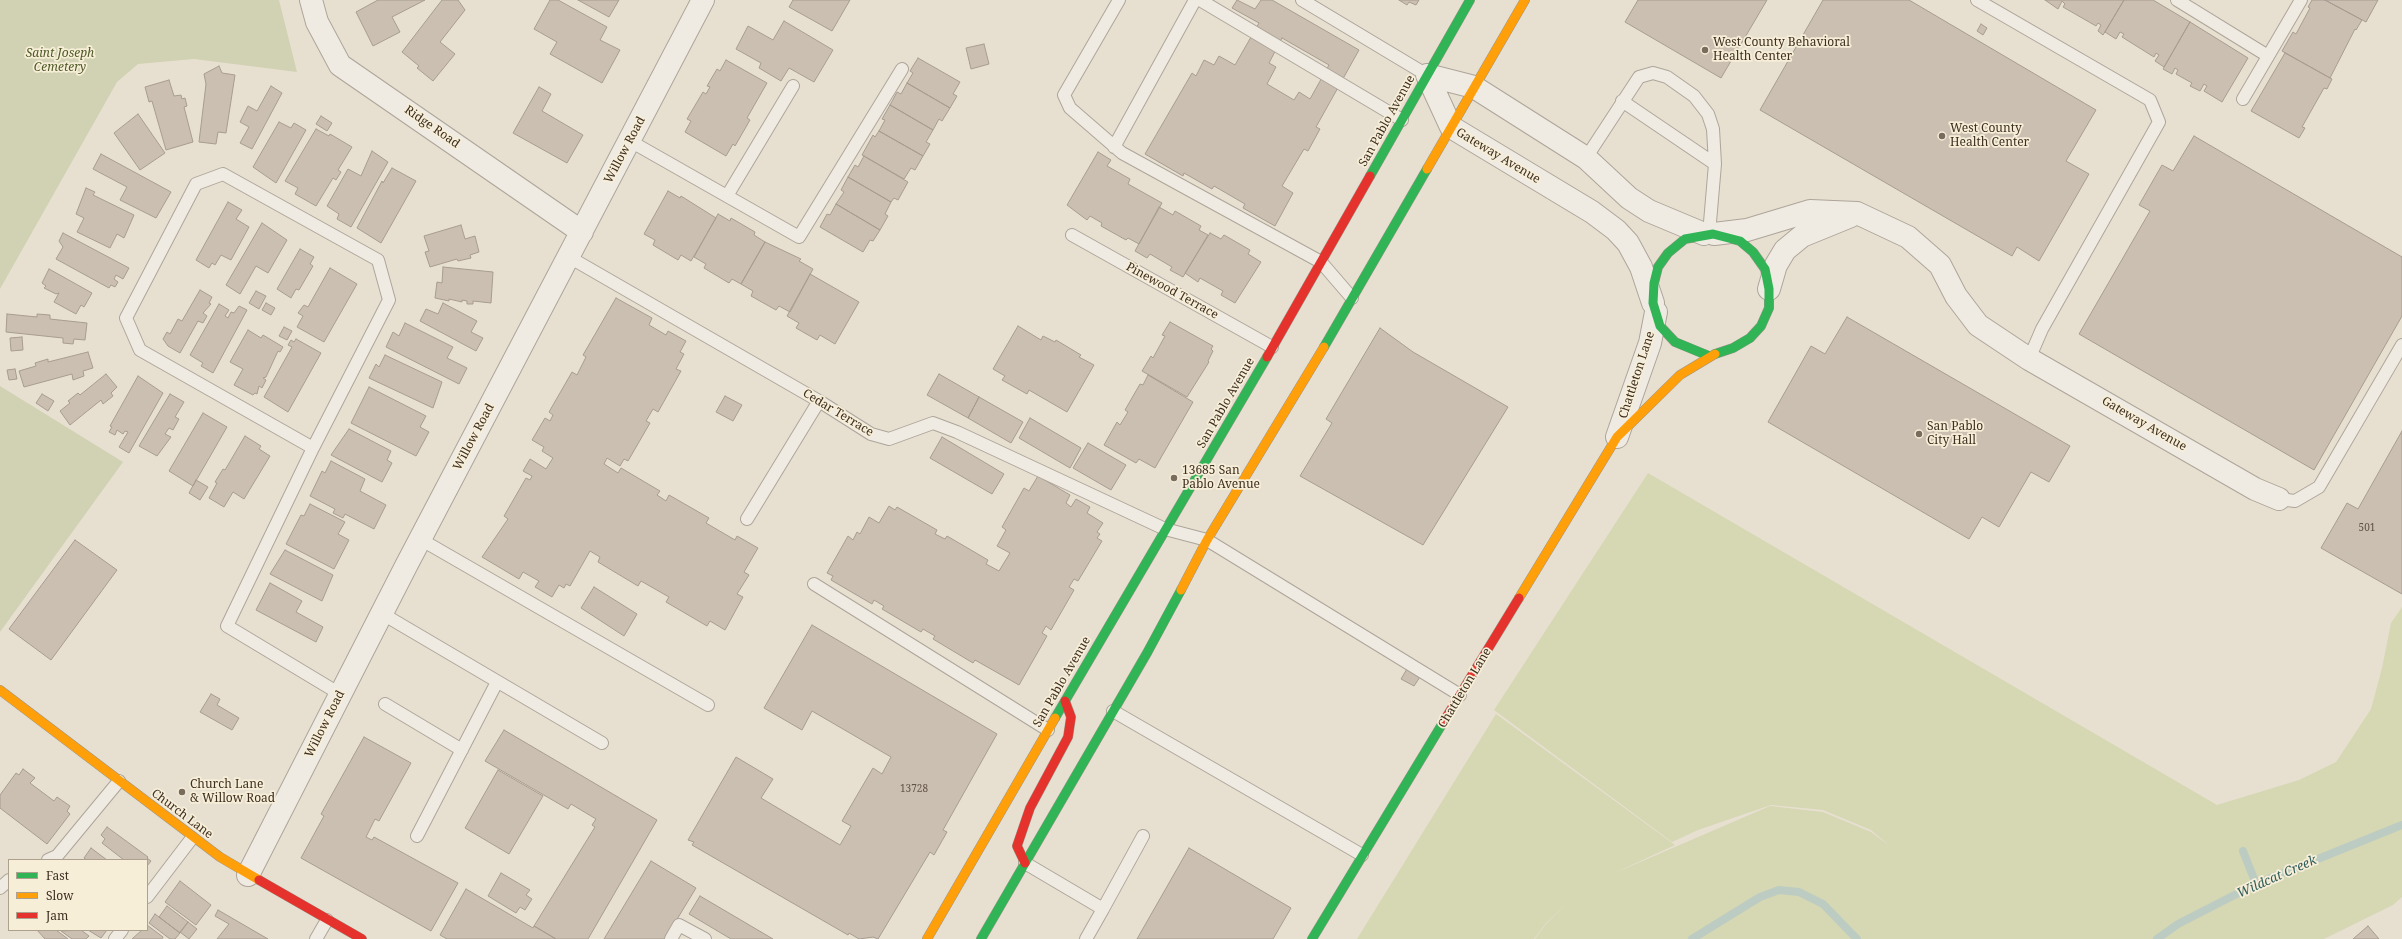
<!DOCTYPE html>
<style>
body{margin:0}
#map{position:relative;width:2402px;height:939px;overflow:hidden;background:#e7e0d1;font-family:"Noto Serif",serif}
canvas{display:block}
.legend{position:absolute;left:8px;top:859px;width:140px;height:72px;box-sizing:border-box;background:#f7eed8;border:1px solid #ada18e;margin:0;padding:5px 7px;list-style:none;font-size:12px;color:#3d2e20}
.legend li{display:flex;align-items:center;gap:8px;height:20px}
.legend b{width:20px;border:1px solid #ada18e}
</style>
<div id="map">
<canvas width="2402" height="939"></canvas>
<ul class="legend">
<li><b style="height:5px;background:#30b455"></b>Fast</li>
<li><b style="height:5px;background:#ff9f0a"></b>Slow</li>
<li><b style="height:5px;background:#e5322d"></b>Jam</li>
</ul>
</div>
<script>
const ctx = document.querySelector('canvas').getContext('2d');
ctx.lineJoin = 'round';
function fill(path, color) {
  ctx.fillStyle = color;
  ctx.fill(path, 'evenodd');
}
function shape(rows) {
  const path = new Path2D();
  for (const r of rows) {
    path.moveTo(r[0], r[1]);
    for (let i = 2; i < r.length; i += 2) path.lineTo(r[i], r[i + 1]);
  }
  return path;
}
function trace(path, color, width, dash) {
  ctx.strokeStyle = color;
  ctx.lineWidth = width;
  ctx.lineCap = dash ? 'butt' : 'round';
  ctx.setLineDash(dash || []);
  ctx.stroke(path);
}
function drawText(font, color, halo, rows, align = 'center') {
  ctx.font = font + ' "Noto Serif",serif';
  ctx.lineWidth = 3.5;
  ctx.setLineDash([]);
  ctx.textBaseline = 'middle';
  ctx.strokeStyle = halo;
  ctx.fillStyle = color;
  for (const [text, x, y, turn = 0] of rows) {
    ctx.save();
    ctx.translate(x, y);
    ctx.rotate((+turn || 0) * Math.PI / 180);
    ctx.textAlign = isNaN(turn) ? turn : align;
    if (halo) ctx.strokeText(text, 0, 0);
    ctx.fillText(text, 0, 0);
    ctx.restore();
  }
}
fill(shape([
 [1648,473,2217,805,2299,780,2336,762,2371,709,2382,668,2391,623,2402,607,2402,897,2393,905,2324,939,1535,939,1546,924,1567,903,1546,923,1534,939,1357,939,1496,714,1675,845,1610,875,1770,806,1823,812,1871,832,1890,846,1871,830,1823,810,1771,805,1698,830,1672,842,1494,710]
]), '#d6d7b3');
fill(shape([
 [0,0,279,0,297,72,194,59,138,64,117,82,0,289],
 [0,386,123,462,0,632]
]), '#d1d1b3');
trace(shape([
 [2243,851,2256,884],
 [1692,939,1760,897,1779,890,1799,892,1823,904,1857,939],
 [2157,939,2178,924,2256,884,2402,825]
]), '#bcccc2', 8);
const building = shape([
 [378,0,425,0,392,17,400,32,373,46,356,12,378,0],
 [442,0,458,0,465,10,440,42,455,54,433,81,417,68,419,66,402,52,442,0],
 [550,0,558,0,607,27,600,40,620,50,602,83,550,54,557,42,534,29,550,0],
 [578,0,619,0,609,17,578,0],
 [793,0,850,0,832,31,789,7,793,0],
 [1237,0,1255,9,1261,0,1272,0,1359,50,1316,127,1320,129,1308,151,1304,149,1282,186,1293,193,1275,226,1243,208,1245,204,1214,186,1212,189,1184,173,1183,176,1145,154,1192,73,1196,76,1204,60,1214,65,1219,56,1235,65,1259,23,1232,8,1237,0],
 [1282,38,1329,65,1310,99,1299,92,1294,100,1267,84,1276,67,1269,63,1282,38],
 [1399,0,1419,0,1416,5,1409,2,1407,5,1399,0],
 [1638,0,1767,0,1721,78,1625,22,1638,0],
 [1823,0,1909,0,2096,110,2066,161,2089,174,2039,261,2017,247,2012,256,1760,110,1823,0],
 [2045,0,2124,0,2103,35,2098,31,2101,25,2098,23,2096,26,2063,7,2065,4,2062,1,2058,9,2045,0],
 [2124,0,2153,0,2190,22,2164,67,2155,61,2159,55,2156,53,2154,57,2122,37,2124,34,2120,32,2116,39,2105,32,2124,0],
 [2312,0,2325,0,2362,20,2356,30,2355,29,2330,78,2282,51,2293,32,2296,34,2310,8,2308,7,2312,0],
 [2325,0,2378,0,2366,22,2325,0],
 [784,21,833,50,814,82,789,68,781,81,759,68,761,63,736,49,748,26,773,40,784,21],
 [2190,22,2248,58,2222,102,2204,91,2207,86,2204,84,2200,91,2190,86,2192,83,2176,74,2178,70,2175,68,2172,74,2163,69,2190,22],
 [1981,24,1987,28,1983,35,1977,31,1981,24],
 [984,44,989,64,971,69,966,48,984,44],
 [2285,53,2332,79,2327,89,2324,88,2302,127,2305,128,2299,138,2251,111,2285,53],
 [918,58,960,82,953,94,957,96,950,108,907,83,913,73,910,71,918,58],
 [726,60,767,83,747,118,750,120,735,146,733,144,726,156,685,132,691,121,687,119,703,92,706,94,710,87,707,86,717,69,720,71,726,60],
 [219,66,222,73,235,75,226,133,218,132,216,144,199,142,206,84,204,74,219,66],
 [169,80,174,96,181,95,182,99,185,98,187,106,184,107,193,142,166,150,152,101,149,102,145,87,169,80],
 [907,83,950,108,942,121,939,119,933,130,890,105,897,92,901,94,907,83],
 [271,86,282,93,252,149,240,143,249,127,240,122,248,106,257,111,271,86],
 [539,87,551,94,542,111,583,135,567,163,513,133,539,87],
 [890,105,933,130,926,142,930,144,923,156,879,131,885,120,882,119,890,105],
 [138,114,165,153,140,170,114,133,138,114],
 [321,116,332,123,327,131,316,124,321,116],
 [279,122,291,128,294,123,306,130,276,183,253,167,279,122],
 [316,129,329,136,330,134,352,147,338,170,341,172,336,180,333,178,316,206,295,194,298,188,285,181,316,129],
 [879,131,923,156,915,170,911,168,904,179,862,155,873,135,875,137,879,131],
 [2194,136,2402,257,2402,316,2314,470,2079,334,2150,211,2139,205,2162,165,2173,171,2194,136],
 [372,151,388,162,351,227,337,219,339,214,327,206,348,169,361,176,372,151],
 [1098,152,1111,160,1107,166,1130,179,1128,184,1162,203,1139,244,1128,238,1126,240,1101,226,1102,223,1090,216,1087,220,1067,205,1098,152],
 [101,154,171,192,156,218,120,200,127,187,93,169,101,154],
 [864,156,908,182,898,200,894,198,891,202,848,177,855,165,858,167,864,156],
 [392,168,416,181,381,243,357,228,382,181,383,183,392,168],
 [848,177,891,202,885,214,888,216,880,230,836,204,844,192,841,190,848,177],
 [86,188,95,192,93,195,134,215,124,238,117,234,110,248,77,232,84,218,76,214,86,188],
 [668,191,680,198,681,196,716,218,691,261,681,255,678,260,653,245,655,240,644,234,668,191],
 [228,202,242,210,236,219,249,227,231,260,221,255,215,265,212,263,209,268,196,260,228,202],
 [836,204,880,230,873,241,870,240,863,252,820,227,827,214,830,215,836,204],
 [1159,207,1173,215,1175,211,1201,226,1199,230,1208,235,1183,277,1170,270,1172,267,1150,254,1147,258,1135,251,1159,207],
 [718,214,730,221,731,218,755,232,754,235,765,242,741,284,732,279,729,283,704,268,706,264,694,257,718,214],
 [262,223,287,240,268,273,256,266,240,294,226,285,262,223],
 [461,225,465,239,475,236,479,252,470,255,471,258,458,261,457,259,430,267,425,252,429,251,424,236,461,225],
 [63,233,129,268,123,279,116,275,114,279,118,282,115,287,111,285,109,288,56,259,63,247,59,241,63,233],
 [1210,233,1221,239,1224,235,1250,250,1248,254,1261,262,1235,303,1221,295,1223,291,1200,278,1198,282,1185,273,1210,233],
 [765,242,801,259,799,261,813,269,790,312,779,306,776,310,751,296,753,291,741,284,765,242],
 [300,249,314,257,310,264,313,266,299,290,296,289,291,298,277,289,300,249],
 [443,267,493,272,491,303,473,301,473,304,467,304,467,301,462,300,462,302,449,299,449,301,435,298,437,282,442,283,443,267],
 [330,268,357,284,324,342,297,327,303,316,298,313,304,305,308,307,330,268],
 [49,269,92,293,84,307,81,305,76,314,54,302,59,293,56,294,44,288,46,286,42,283,49,269],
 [810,274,859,302,835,344,820,335,817,340,796,328,799,323,787,316,810,274],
 [200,290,212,297,209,303,211,304,203,313,207,316,203,323,198,321,180,353,168,346,163,339,167,332,170,334,178,319,182,321,200,290],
 [256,291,266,296,259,309,249,303,256,291],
 [616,298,652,318,649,325,666,335,668,331,686,341,680,352,684,354,676,369,681,371,658,412,653,409,646,421,650,423,628,461,624,459,620,466,607,458,604,464,618,473,621,468,660,491,657,495,666,501,669,495,709,518,706,523,735,540,737,536,758,548,744,572,749,575,737,594,743,597,725,630,710,621,707,626,666,602,669,597,641,581,638,586,598,562,600,557,590,551,570,586,566,584,564,588,559,585,552,597,535,587,539,581,523,572,519,579,482,557,508,519,504,516,526,478,530,480,532,476,523,471,530,459,546,469,553,458,542,451,544,447,532,440,545,418,550,421,553,415,549,412,572,372,577,375,586,357,583,355,616,298],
 [266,303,275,308,271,315,262,310,266,303],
 [443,303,477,321,471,332,483,338,476,351,420,321,426,309,438,314,443,303],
 [219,304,229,310,225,316,228,318,231,312,234,313,239,306,247,310,213,373,201,366,203,363,190,355,219,304],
 [7,314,37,317,37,314,50,315,50,319,87,323,85,340,74,339,73,344,63,343,63,338,6,332,7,314],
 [1847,317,2070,446,2049,482,2031,472,1999,527,1982,517,1969,539,1768,422,1811,346,1825,354,1847,317],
 [1170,322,1213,346,1211,349,1213,351,1208,361,1209,362,1187,397,1142,371,1151,356,1153,358,1165,336,1162,335,1170,322],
 [405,323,453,347,447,358,467,368,459,384,386,347,393,332,399,336,405,323],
 [1018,326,1041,340,1043,336,1055,342,1056,340,1081,355,1079,357,1094,365,1067,412,1029,390,1027,394,1002,380,1005,376,993,369,1018,326],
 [284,327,292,331,287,340,279,336,284,327],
 [1380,328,1413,352,1508,407,1423,545,1300,476,1332,423,1326,419,1380,328],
 [248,330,261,338,263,335,283,347,280,352,278,351,266,377,263,378,266,380,262,388,259,386,257,394,255,393,253,395,234,385,243,369,230,362,248,330],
 [22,337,23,350,11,351,10,338,22,337],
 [296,339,321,353,288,412,264,397,292,347,288,345,291,340,294,342,296,339],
 [88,352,93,368,83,371,84,376,73,380,72,374,24,387,19,371,36,366,35,363,48,359,48,362,88,352],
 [385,355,442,382,433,408,369,378,376,364,379,367,385,355],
 [15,369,17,379,9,380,7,370,15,369],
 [106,374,117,387,111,393,113,396,103,404,101,400,70,425,60,411,70,403,68,401,78,393,80,395,106,374],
 [939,374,979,397,968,418,927,395,939,374],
 [1148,375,1193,402,1155,468,1139,459,1136,463,1104,445,1117,422,1120,425,1128,412,1125,410,1140,384,1143,385,1148,375],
 [138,376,163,393,129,453,119,447,128,432,125,431,123,434,117,430,115,435,109,432,112,427,110,426,138,376],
 [369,387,426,416,420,427,429,432,416,456,351,423,369,387],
 [42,394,54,401,48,411,36,403,42,394],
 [170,394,184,402,175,417,179,419,173,430,169,428,165,434,171,437,157,456,139,446,170,394],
 [725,396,742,405,733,421,716,412,725,396],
 [979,397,1023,422,1011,443,968,418,979,397],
 [203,413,227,427,193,486,169,471,203,413],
 [1030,418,1081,448,1070,468,1019,438,1030,418],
 [349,429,391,451,387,460,392,463,382,482,331,455,349,429],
 [2402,431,2402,594,2321,548,2347,503,2358,509,2402,431],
 [245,436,261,446,259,449,270,456,244,499,233,492,224,507,209,498,217,483,215,482,223,469,225,470,245,436],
 [942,437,1004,474,992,494,930,458,942,437],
 [1088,443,1126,465,1111,490,1073,468,1088,443],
 [331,461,365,479,360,491,386,505,374,529,345,514,343,518,333,513,335,509,310,496,322,471,325,473,331,461],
 [1038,476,1070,495,1066,503,1071,507,1076,499,1090,507,1087,513,1103,523,1097,532,1100,534,1097,538,1102,541,1078,581,1074,579,1069,587,1074,590,1051,630,1046,626,1042,633,1047,636,1019,685,975,660,973,663,933,639,935,636,923,629,921,632,882,609,884,606,874,600,872,604,831,580,833,576,827,573,848,536,853,540,857,532,860,534,869,517,879,523,889,506,895,510,897,507,937,530,935,534,945,539,947,536,988,560,986,564,999,571,1010,553,997,546,1006,530,1002,527,1024,488,1029,491,1038,476],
 [196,480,208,487,200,500,189,493,196,480],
 [310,504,345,522,338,534,349,540,334,569,286,544,301,515,304,516,310,504],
 [75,540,117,570,51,660,9,629,75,540],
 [285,550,333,575,322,601,270,574,285,550],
 [270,583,302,601,296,612,323,627,316,642,256,610,270,583],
 [594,587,637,614,624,636,581,608,594,587],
 [812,625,997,734,943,830,947,832,934,855,930,852,878,939,873,937,859,939,849,933,848,935,692,845,694,842,688,840,736,757,773,779,761,798,840,845,851,826,842,821,873,768,882,774,891,757,812,711,802,730,764,708,812,625],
 [1407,669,1420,677,1414,686,1401,679,1407,669],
 [211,694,220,699,217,705,239,718,232,730,200,712,211,694],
 [504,730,657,820,588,939,556,939,534,926,595,827,592,825,596,819,571,804,568,809,485,761,504,730],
 [364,737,411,763,379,821,375,819,366,837,372,840,374,837,458,883,431,931,301,858,324,816,321,814,364,737],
 [23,769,35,778,30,783,54,801,57,797,70,806,67,811,70,814,47,844,0,808,0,795,16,773,19,775,23,769],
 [498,770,543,796,509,854,465,828,498,770],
 [107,827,148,857,147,858,151,861,147,866,147,860,124,860,102,843,105,839,101,835,107,827],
 [91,848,107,860,87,860,84,858,91,848],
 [1189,848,1291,908,1273,939,1137,939,1189,848],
 [651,861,696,888,665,939,604,939,651,861],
 [501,873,530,890,526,895,532,899,525,910,520,907,516,913,488,896,501,873],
 [180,881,211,905,196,925,165,902,180,881],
 [466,889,533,928,534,926,556,939,447,939,440,935,466,889],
 [700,896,773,939,731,939,689,914,700,896],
 [167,906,188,922,180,933,159,917,167,906],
 [218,910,268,939,217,939,229,924,215,916,218,910],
 [155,914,180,933,175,939,170,939,149,923,155,914],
 [188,922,197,929,189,939,180,932,188,922],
 [147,925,163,937,162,939,132,939,142,930,147,930,147,925],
 [2368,926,2379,939,2353,939,2368,926],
 [37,930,56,930,68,939,45,939,37,930],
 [81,930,89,936,86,939,72,939,61,931,81,930],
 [88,930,107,930,101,938,88,930]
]);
fill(building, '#cbbfb2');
trace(building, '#a89c90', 1);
const lane = shape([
 [1119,0,1064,95,1070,108,1122,153,1321,262,1352,298],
 [1200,0,1402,120],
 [1302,0,1427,75],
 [1977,0,2150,100,2159,122,2042,329,2029,359],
 [2177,0,2268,56],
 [2243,99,2301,0],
 [1622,101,1715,164],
 [630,141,799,237,902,69],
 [1114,147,1195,0],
 [1586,158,1639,77,1653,73,1667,77,1694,96,1708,114,1713,129,1715,164,1709,234],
 [727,196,793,86],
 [1072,235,1272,347],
 [569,257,819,401,871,434,889,439,933,423,957,432,1165,529,1207,540,1460,695],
 [313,448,140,350,126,318,196,184,223,174,378,260,389,300,313,448,227,626,340,694],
 [2279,499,2295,501,2319,487,2402,345],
 [747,519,819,401],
 [420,539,708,705],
 [814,584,1048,730],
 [381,613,602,743],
 [385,704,462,750],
 [1113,711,1362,855],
 [417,836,497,682],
 [48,860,57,856,119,781],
 [1025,863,1103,909,1086,939],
 [0,888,9,880],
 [147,897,192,838],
 [1103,909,1143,836],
 [115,939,122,930],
 [316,939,327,920],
 [671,939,679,925,705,939]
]);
const street = shape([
 [311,0,317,22,340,65,582,232],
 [1427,75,1451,127,1592,212,1616,230,1628,243,1641,267,1653,303],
 [1427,75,1474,87,1586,158,1629,198,1649,211,1704,234],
 [1714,234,1747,230,1810,211,1857,213,1908,237,1940,265,1956,296,1978,325,2029,359,2255,489,2279,499],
 [1769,289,1776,265,1785,250,1802,236,1851,216],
 [1617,437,1650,343,1656,312],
 [248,875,406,566,703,0]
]);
const fast = shape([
 [1370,176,1470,0],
 [1324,347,1427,169],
 [1709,356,1675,342,1660,326,1653,303,1654,283,1658,267,1668,253,1685,239,1713,234,1740,241,1753,252,1765,269,1769,289,1769,308,1761,326,1750,338,1733,348,1715,354],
 [1055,718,1267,357],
 [981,939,1147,653,1181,590],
 [1312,939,1444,721]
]);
const slow = shape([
 [1427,169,1525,0],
 [1181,590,1207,540,1324,347],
 [1519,598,1617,437,1680,375,1715,354],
 [0,690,220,857,259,880],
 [927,939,1055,718]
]);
const jam = shape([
 [1267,357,1370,176],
 [1444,721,1519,598],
 [1025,863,1017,846,1030,808,1068,737,1071,717,1065,701],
 [259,880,362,939]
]);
trace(lane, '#ada599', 14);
trace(street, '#ada599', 24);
trace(fast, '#9c958a', 10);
trace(slow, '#9c958a', 10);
trace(jam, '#9c958a', 10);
trace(lane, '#efebe3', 12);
trace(street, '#efebe3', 22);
trace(fast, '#30b455', 9);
trace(slow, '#ff9f0a', 9);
trace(jam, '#e5322d', 9);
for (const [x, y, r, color] of [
 [1705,50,4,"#786c5e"],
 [1942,136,4,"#786c5e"],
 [1919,434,4,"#786c5e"],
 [1174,478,4,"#786c5e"],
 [182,792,4,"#786c5e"]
]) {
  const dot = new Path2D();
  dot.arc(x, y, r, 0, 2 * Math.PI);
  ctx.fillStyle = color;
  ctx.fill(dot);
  trace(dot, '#f7eed8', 1.5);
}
drawText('10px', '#605244', null, [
 ["501",2367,528],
 ["13728",914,789]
]);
drawText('12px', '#3d2e20', '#f7eed8', [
 ["West County Behavioral",1713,43],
 ["Health Center",1713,57],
 ["West County",1950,129],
 ["Health Center",1950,143],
 ["San Pablo",1927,427],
 ["City Hall",1927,441],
 ["13685 San",1182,471],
 ["Pablo Avenue",1182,485],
 ["Church Lane",190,785],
 ["& Willow Road",190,799]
], 'left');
drawText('italic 12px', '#4d5a26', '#f7eed8', [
 ["Saint Joseph",60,54],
 ["Cemetery",60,68]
]);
drawText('12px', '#3d2e20', '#f7eed8', [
 ["San Pablo Avenue",1387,121,-61],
 ["Ridge Road",432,127,35],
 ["Willow Road",625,150,-62],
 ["Gateway Avenue",1498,156,31],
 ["Pinewood Terrace",1172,291,29],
 ["Chattleton Lane",1637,375,-72],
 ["San Pablo Avenue",1226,403,-60],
 ["Cedar Terrace",838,413,31],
 ["Gateway Avenue",2144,424,30],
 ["Willow Road",474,437,-62],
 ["San Pablo Avenue",1062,682,-60],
 ["Chattleton Lane",1465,688,-59],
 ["Willow Road",325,724,-63],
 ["Church Lane",182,814,37]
]);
drawText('italic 13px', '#2f5d5a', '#f7eed8', [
 ["Wildcat Creek",2277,877,-24]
]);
</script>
